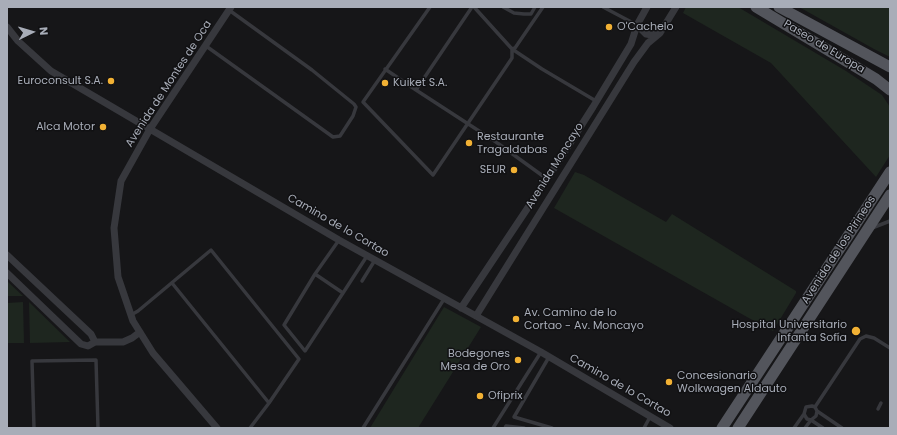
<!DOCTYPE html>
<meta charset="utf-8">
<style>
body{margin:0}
#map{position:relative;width:897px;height:435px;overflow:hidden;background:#161618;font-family:Poppins,sans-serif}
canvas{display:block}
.frame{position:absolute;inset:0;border:8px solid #a8adb8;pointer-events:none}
.north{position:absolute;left:12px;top:12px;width:40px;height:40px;-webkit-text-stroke:3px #111113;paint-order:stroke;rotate:85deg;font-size:11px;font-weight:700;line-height:16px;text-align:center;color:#a8adb8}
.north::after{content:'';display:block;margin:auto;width:14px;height:18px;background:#a8adb8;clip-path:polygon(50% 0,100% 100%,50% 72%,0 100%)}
</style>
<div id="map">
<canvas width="897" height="435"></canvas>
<div class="frame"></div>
<div class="north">N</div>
</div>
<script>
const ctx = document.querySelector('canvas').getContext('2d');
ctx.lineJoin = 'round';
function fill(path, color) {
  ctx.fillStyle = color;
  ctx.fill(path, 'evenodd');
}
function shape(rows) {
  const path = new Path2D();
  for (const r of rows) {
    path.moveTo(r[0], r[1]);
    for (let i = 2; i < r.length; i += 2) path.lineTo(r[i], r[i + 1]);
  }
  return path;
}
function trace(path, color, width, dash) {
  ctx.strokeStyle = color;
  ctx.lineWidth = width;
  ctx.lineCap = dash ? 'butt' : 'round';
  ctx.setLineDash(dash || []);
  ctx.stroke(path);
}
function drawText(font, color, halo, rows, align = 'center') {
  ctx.font = font + ' Poppins,sans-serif';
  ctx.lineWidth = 3;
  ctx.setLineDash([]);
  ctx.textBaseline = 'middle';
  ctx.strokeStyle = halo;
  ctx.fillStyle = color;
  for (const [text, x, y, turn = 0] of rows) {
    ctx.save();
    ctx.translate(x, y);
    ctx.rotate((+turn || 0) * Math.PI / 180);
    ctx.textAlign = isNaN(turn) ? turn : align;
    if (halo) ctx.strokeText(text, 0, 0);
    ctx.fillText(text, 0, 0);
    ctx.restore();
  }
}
fill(shape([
 [686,7,738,7,846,71,882,95,890,107,890,155,876,177,771,63,683,13],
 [799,7,890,7,890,57,874,49],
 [575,172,584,175,666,222,672,214,796,291,796,293,773,331,747,317,554,208],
 [7,281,23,296,7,296],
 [23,302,24,343,7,343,7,303],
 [29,302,70,342,30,343],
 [444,307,481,327,418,428,370,428]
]), '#1e261f');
trace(shape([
 [430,7,363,102,433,175,512,58,512,49,515,48,543,7],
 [472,7,416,90,496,142,547,179],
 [474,7,512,49,542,69,596,101],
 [503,7,514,13,524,14,531,14,535,7],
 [603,7,637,25],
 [206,46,333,137,340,136,353,116,356,107,354,104,312,70,229,10],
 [385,69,416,90],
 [872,228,890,221],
 [339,240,315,274,284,325,305,351,343,293],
 [315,274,343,293,367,256],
 [362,281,375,260],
 [172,283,269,403],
 [131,315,138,311,211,250,299,359,269,403,250,428],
 [549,357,514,417,552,428],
 [815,407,860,339,866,336,874,338,890,348],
 [878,409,881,403],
 [817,411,842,428],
 [34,428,32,361,96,360,98,428],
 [363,428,444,299],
 [493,428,541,352],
 [505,428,506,426,524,428],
 [644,428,650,417],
 [794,428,804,414,806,407,812,406,815,407,817,411,816,416,811,420,807,419,804,414],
 [805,428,811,420,823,428]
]), '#37383d', 3.5);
trace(shape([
 [647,7,637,25,646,34,652,35,660,33,676,7],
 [7,27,18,41,51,71,339,240,541,352,670,428],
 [7,255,91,334,95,342],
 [7,273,81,344,88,346,95,342,123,342,132,338,140,332],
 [461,308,551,173,593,107,631,44,637,25],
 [476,316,634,62,648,43,660,33],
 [217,428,153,353,133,321,118,277,114,228,121,181,150,129,231,7]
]), '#37383d', 7);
trace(shape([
 [756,7,876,79,890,90],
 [779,7,890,67],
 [722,428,890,172],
 [738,428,890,195]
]), '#53555c', 11);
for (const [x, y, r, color] of [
 [609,27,4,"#f2b134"],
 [111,81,4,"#f2b134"],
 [385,83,4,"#f2b134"],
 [103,127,4,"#f2b134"],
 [469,143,4,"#f2b134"],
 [514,170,4,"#f2b134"],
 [516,319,4,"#f2b134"],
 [856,331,5,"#f2b134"],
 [518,360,4,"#f2b134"],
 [669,382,4,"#f2b134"],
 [480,396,4,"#f2b134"]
]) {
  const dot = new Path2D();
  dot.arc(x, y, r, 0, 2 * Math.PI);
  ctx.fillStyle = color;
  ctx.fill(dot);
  trace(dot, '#111113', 1.5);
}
drawText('11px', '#a8adb8', '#111113', [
 ["O'Cachelo",617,27],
 ["Euroconsult S.A.",103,81,"right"],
 ["Kuiket S.A.",393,83],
 ["Alca Motor",95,127,"right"],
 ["Restaurante",477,137],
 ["Tragaldabas",477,150],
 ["SEUR",506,170,"right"],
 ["Av. Camino de lo",524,313],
 ["Cortao - Av. Moncayo",524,326],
 ["Hospital Universitario",847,325,"right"],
 ["Infanta Sofía",847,338,"right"],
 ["Bodegones",510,354,"right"],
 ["Mesa de Oro",510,367,"right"],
 ["Concesionario",677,376],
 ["Wolkwagen Aldauto",677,389],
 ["Ofiprix",488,396]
], 'left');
drawText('11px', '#a8adb8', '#111113', [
 ["Paseo de Europa",824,47,31],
 ["Avenida de Montes de Oca",169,84,-57],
 ["Avenida Moncayo",555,166,-58],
 ["Camino de lo Cortao",338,226,30],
 ["Avenida de los Pirineos",839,250,-57],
 ["Camino de lo Cortao",620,386,30]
]);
</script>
